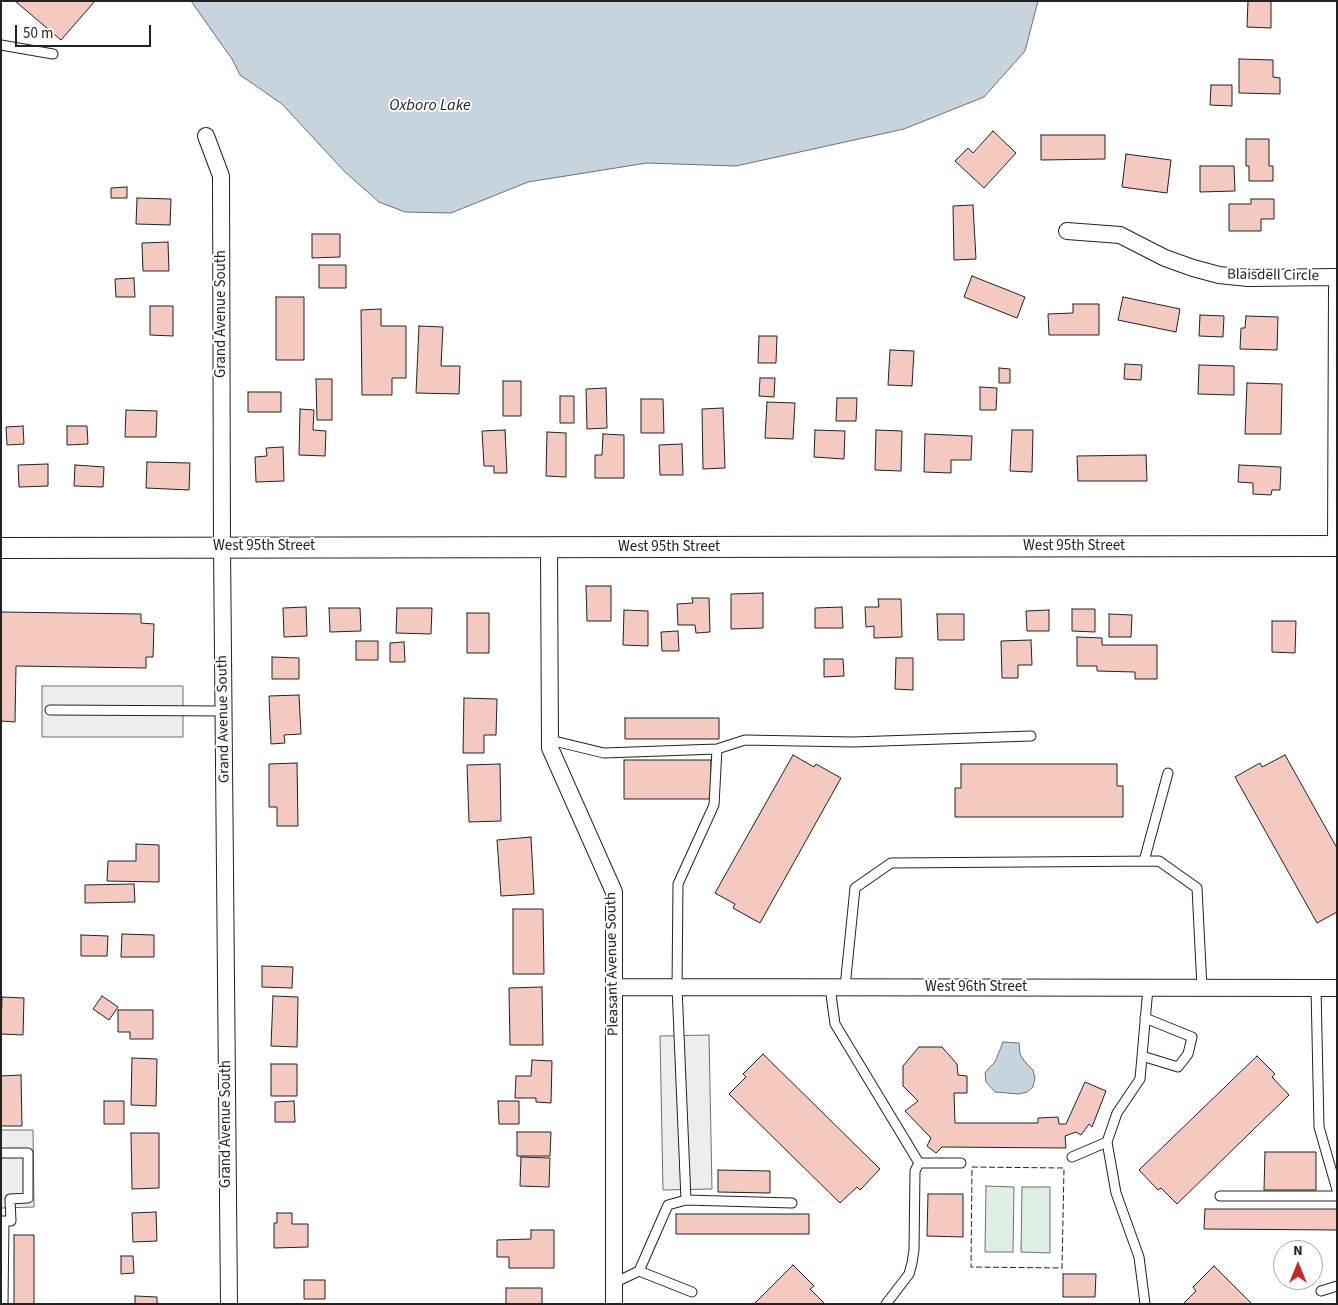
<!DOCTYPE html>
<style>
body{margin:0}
#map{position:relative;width:1338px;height:1305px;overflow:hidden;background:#fff;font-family:"Source Sans 3",sans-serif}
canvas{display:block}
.frame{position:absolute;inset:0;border:2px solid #222;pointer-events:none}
.north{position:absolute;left:1273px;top:1240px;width:50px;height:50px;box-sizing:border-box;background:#fff;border:1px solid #a7a7a7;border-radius:50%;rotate:0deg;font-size:14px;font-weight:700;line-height:20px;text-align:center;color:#222}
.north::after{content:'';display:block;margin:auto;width:18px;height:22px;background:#c62828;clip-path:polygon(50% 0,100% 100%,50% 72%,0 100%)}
.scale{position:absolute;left:15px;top:25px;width:136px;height:22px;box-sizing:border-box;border:2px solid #222;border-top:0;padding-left:6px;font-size:15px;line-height:18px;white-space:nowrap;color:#222;-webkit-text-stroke:4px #fff;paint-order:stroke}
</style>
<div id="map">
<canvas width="1338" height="1305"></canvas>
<div class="frame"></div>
<div class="north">N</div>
<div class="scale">50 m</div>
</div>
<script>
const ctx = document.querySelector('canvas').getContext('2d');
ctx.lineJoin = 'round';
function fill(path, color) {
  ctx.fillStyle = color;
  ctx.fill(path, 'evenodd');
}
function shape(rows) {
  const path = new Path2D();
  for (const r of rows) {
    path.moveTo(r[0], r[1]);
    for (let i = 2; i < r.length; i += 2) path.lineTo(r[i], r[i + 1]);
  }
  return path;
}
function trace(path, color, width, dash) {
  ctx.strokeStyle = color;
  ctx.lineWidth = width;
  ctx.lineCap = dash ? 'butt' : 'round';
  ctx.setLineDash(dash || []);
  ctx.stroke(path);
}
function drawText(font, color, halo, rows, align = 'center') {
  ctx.font = font + ' "Source Sans 3",sans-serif';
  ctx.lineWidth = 4;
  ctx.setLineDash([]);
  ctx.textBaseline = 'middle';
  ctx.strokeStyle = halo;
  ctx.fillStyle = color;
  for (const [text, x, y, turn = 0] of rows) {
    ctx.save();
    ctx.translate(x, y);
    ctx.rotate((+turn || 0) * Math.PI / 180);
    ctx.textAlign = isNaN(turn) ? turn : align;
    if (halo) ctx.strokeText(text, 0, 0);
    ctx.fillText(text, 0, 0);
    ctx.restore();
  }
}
const green = shape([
 [986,1186,1014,1187,1013,1252,985,1252,986,1186],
 [1022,1187,1050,1187,1050,1253,1021,1252,1022,1187]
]);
fill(green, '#e0efe3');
trace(green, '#6f6f6f', 1);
const parking = shape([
 [42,686,183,686,183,737,42,737,42,686],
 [709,1035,712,1189,663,1190,660,1036,709,1035],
 [1,1130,33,1130,34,1207,1,1208,1,1130]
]);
fill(parking, '#ededed');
trace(parking, '#6f6f6f', 1);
const water = shape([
 [191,1,1038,1,1025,51,984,97,904,129,736,166,647,163,528,182,451,213,405,212,379,202,345,172,282,104,240,75,232,59,191,1],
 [1003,1042,1019,1043,1020,1054,1025,1062,1033,1070,1035,1078,1033,1087,1027,1092,1019,1094,995,1092,986,1082,985,1073,989,1068,995,1062,1003,1042]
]);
fill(water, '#c7d3dd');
trace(water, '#6f6f6f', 1);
const building = shape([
 [15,1,95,1,61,40,15,1],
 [1248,1,1271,1,1271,28,1247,27,1248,1],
 [1239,59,1273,60,1273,77,1280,78,1280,94,1239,93,1239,59],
 [1211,85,1232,85,1232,106,1210,105,1211,85],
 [993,131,1016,153,984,188,955,161,968,148,973,153,993,131],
 [1041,135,1105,135,1105,159,1041,160,1041,135],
 [1246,139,1269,139,1269,166,1273,166,1273,181,1249,181,1249,166,1246,166,1246,139],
 [1126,154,1171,160,1167,193,1122,187,1126,154],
 [1200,166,1234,166,1235,191,1200,192,1200,166],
 [127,187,127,198,111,198,111,188,127,187],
 [137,198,171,199,170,225,136,224,137,198],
 [1251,199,1274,199,1274,219,1261,219,1261,231,1229,231,1229,204,1251,204,1251,199],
 [973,205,976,259,954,260,953,206,973,205],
 [312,234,340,234,340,257,312,258,312,234],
 [168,242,169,271,143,271,142,243,168,242],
 [319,265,346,265,346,288,319,288,319,265],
 [972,276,1025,297,1017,318,964,297,972,276],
 [134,278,135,297,116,297,115,279,134,278],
 [276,297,304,297,304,360,276,360,276,297],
 [1123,297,1180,309,1176,332,1118,320,1123,297],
 [1073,304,1099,304,1099,335,1049,335,1048,314,1073,313,1073,304],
 [150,306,173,306,173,336,150,335,150,306],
 [381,309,381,326,406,326,406,378,392,378,392,395,362,395,361,310,381,309],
 [1200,315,1224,316,1223,337,1199,336,1200,315],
 [1246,316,1278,317,1277,350,1240,349,1241,328,1245,328,1246,316],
 [419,326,443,327,441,366,460,366,459,394,416,393,419,326],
 [759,336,777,336,776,363,758,363,759,336],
 [890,350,914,351,912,386,888,385,890,350],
 [1125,364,1142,365,1141,380,1124,379,1125,364],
 [1199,365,1234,366,1234,395,1198,394,1199,365],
 [999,368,1010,369,1010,383,999,383,999,368],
 [760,378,775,378,774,397,759,396,760,378],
 [316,379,332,379,332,420,317,420,316,379],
 [503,381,521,381,521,416,503,416,503,381],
 [1247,383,1282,384,1281,434,1245,434,1247,383],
 [980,387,997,388,996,410,980,410,980,387],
 [606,388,607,428,587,429,586,389,606,388],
 [248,392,281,392,281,412,248,412,248,392],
 [560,396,574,396,574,423,560,423,560,396],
 [837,398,857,398,856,421,836,421,837,398],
 [641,399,663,399,664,433,641,433,641,399],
 [767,402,795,403,793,439,765,438,767,402],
 [723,408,725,468,703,469,702,409,723,408],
 [300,409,314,410,313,430,326,431,325,456,299,455,300,409],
 [126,410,157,411,156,437,125,437,126,410],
 [23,426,24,444,7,445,6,427,23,426],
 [67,426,87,426,88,444,67,445,67,426],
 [505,430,507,473,494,473,494,466,484,466,482,431,505,430],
 [815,430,845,431,844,459,814,457,815,430],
 [876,430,902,431,901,471,875,470,876,430],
 [1012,430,1033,430,1032,472,1010,471,1012,430],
 [547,432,566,433,566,477,546,476,547,432],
 [603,434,624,435,624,478,595,478,595,455,602,455,603,434],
 [925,434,972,436,971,460,951,460,951,473,924,472,925,434],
 [682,444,683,475,660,475,659,445,682,444],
 [283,447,284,481,256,482,255,457,267,456,266,448,283,447],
 [1146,455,1147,481,1078,481,1077,456,1146,455],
 [147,462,190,463,189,490,146,488,147,462],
 [48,464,48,486,19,487,18,465,48,464],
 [75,465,104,467,103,487,74,486,75,465],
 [1239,465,1281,467,1280,490,1272,490,1271,495,1253,494,1253,483,1238,482,1239,465],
 [586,586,611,586,611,621,587,621,586,586],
 [763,593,763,628,731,629,731,594,763,593],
 [692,598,709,598,710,632,696,633,695,625,678,625,677,604,693,603,692,598],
 [878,599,901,599,902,637,874,638,874,626,866,627,865,607,879,607,878,599],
 [306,607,307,636,284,637,283,608,306,607],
 [842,607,843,628,815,628,815,608,842,607],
 [329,608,360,608,361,631,330,632,329,608],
 [397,608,432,608,431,634,396,633,397,608],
 [1072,609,1095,609,1095,632,1072,631,1072,609],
 [624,610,648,611,648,646,623,645,624,610],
 [1049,610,1049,631,1027,631,1026,611,1049,610],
 [1,612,141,614,141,623,154,624,153,657,146,657,146,668,16,666,15,722,1,721,1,612],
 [467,613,489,613,489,653,467,653,467,613],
 [937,614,964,614,964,640,938,640,937,614],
 [1109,614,1132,615,1131,637,1109,637,1109,614],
 [1272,621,1296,621,1295,653,1272,652,1272,621],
 [678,631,679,651,662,651,661,632,678,631],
 [1077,637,1102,638,1102,645,1157,645,1157,679,1135,679,1135,672,1097,671,1097,666,1077,666,1077,637],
 [1031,640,1032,665,1018,665,1018,678,1002,678,1001,641,1031,640],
 [356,641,378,641,378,660,356,660,356,641],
 [404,642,405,662,390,662,390,643,404,642],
 [272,657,299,658,299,679,272,679,272,657],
 [896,658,913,658,913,690,895,689,896,658],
 [824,659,843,659,844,676,824,677,824,659],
 [299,695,301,734,284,735,285,743,271,744,269,696,299,695],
 [464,698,497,699,496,735,484,735,484,753,463,753,464,698],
 [625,718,719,718,719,739,625,739,625,718],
 [793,755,814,767,816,764,841,778,760,923,733,908,735,904,715,893,793,755],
 [1285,755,1337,848,1337,912,1317,923,1235,777,1260,763,1262,767,1285,755],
 [624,760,711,760,711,799,624,799,624,760],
 [297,763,298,826,277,826,277,807,269,807,269,764,297,763],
 [500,764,501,821,469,822,467,765,500,764],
 [961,764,1117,764,1117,786,1123,786,1123,817,955,817,955,788,961,788,961,764],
 [531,837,534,894,501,896,497,840,531,837],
 [136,844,159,845,159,882,107,881,108,861,136,861,136,844],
 [134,884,135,902,85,903,85,885,134,884],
 [513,909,543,909,544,974,513,974,513,909],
 [122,934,154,935,154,957,121,957,122,934],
 [81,935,108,936,107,956,81,956,81,935],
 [262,966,293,967,292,988,262,987,262,966],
 [542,987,543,1045,510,1045,509,988,542,987],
 [102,996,118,1007,109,1020,93,1009,102,996],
 [273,996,298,997,297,1047,271,1046,273,996],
 [2,997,24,998,23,1035,1,1034,2,997],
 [118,1010,153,1010,153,1039,130,1039,130,1032,118,1032,118,1010],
 [919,1047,942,1047,957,1064,958,1075,967,1076,967,1093,954,1093,955,1123,1038,1123,1038,1118,1058,1117,1059,1124,1066,1124,1085,1082,1106,1091,1092,1127,1089,1124,1081,1135,1076,1132,1065,1136,1066,1148,942,1147,936,1153,927,1146,931,1138,905,1111,918,1101,903,1086,903,1066,919,1047],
 [763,1054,880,1169,860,1190,857,1187,840,1203,729,1094,746,1077,743,1074,763,1054],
 [1257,1056,1275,1074,1272,1077,1289,1095,1177,1204,1161,1188,1158,1190,1139,1170,1257,1056],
 [132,1058,157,1059,156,1106,131,1105,132,1058],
 [532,1060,552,1061,551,1103,536,1102,536,1098,515,1098,516,1076,531,1076,532,1060],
 [271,1064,297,1064,297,1096,271,1096,271,1064],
 [21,1075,22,1126,1,1126,1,1076,21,1075],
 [104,1101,124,1101,124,1124,104,1124,104,1101],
 [294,1101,295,1122,275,1122,275,1102,294,1101],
 [498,1101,519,1101,519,1124,499,1124,498,1101],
 [517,1132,551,1132,550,1156,517,1156,517,1132],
 [131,1133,159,1133,159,1188,132,1189,131,1133],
 [1265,1152,1316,1152,1316,1190,1264,1190,1265,1152],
 [521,1157,550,1158,549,1187,520,1186,521,1157],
 [718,1170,770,1171,770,1193,718,1192,718,1170],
 [928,1194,963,1194,963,1237,927,1236,928,1194],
 [1205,1209,1337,1209,1337,1230,1204,1229,1205,1209],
 [156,1212,157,1241,133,1242,132,1213,156,1212],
 [277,1213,292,1213,292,1224,308,1224,308,1247,274,1248,274,1223,277,1223,277,1213],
 [676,1214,809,1214,809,1234,676,1234,676,1214],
 [531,1230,554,1230,554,1268,509,1268,509,1257,497,1257,497,1240,531,1239,531,1230],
 [14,1235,34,1235,34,1304,14,1304,14,1235],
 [121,1256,133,1256,134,1273,121,1274,121,1256],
 [793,1265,814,1286,810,1289,825,1304,754,1304,793,1265],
 [1214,1266,1252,1304,1183,1304,1196,1291,1193,1287,1214,1266],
 [1063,1274,1096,1274,1095,1297,1063,1297,1063,1274],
 [304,1280,325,1280,325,1299,304,1299,304,1280],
 [506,1288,542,1288,542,1304,506,1304,506,1288],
 [135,1296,157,1297,157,1304,135,1304,135,1296]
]);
fill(building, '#f3c9c0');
trace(building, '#222', 1);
const service = shape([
 [1,45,53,54],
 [50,710,224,711],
 [550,740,604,753,717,749,714,805,678,884,677,987,686,1200],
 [717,749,745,740,853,742,1031,736],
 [1144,861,1168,773],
 [830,987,835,1024,919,1163],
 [845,987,855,888,891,863,1159,861,1197,888,1202,988],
 [1316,988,1319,1127,1337,1190],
 [1142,1056,1178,1067,1188,1054,1192,1037,1145,1018],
 [1,1153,28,1153,28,1198,10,1199,11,1221,1,1221],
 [1072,1157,1107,1142],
 [919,1163,961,1163],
 [1220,1196,1337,1196],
 [639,1271,692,1292],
 [614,1283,639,1271,668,1205,686,1200,792,1203],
 [1321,1291,1337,1286],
 [3,1304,4,1221],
 [886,1304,909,1274,912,1263,914,1250,915,1171,919,1163],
 [1145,1304,1139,1257,1116,1193,1107,1142,1117,1113,1140,1079,1148,988]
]);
const minor = shape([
 [206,136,221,176,222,547,229,1304],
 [1067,231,1120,235,1165,258,1193,268,1219,275,1248,278,1337,277],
 [1336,546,1337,288],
 [549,548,550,748,614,892,614,1304],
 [614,987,1337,988]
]);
const tertiary = shape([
 [1,548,1337,546]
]);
trace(service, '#222', 11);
trace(minor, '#222', 18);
trace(tertiary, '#222', 22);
trace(service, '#fff', 9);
trace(minor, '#fff', 16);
trace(tertiary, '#fff', 20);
trace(shape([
 [972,1167,1064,1168,1062,1268,971,1267,972,1167]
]), '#222', 1, [6, 2.5]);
drawText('15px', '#222', '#fff', [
 ["Blaisdell Circle",1273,276,1],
 ["Grand Avenue South",222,314,-90],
 ["West 95th Street",264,547],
 ["West 95th Street",1074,547],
 ["West 95th Street",669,548],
 ["Grand Avenue South",224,719,-91],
 ["Pleasant Avenue South",613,964,-91],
 ["West 96th Street",976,988],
 ["Grand Avenue South",227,1124,-90]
]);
drawText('italic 16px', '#222', '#fff', [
 ["Oxboro Lake",430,106]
]);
</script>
